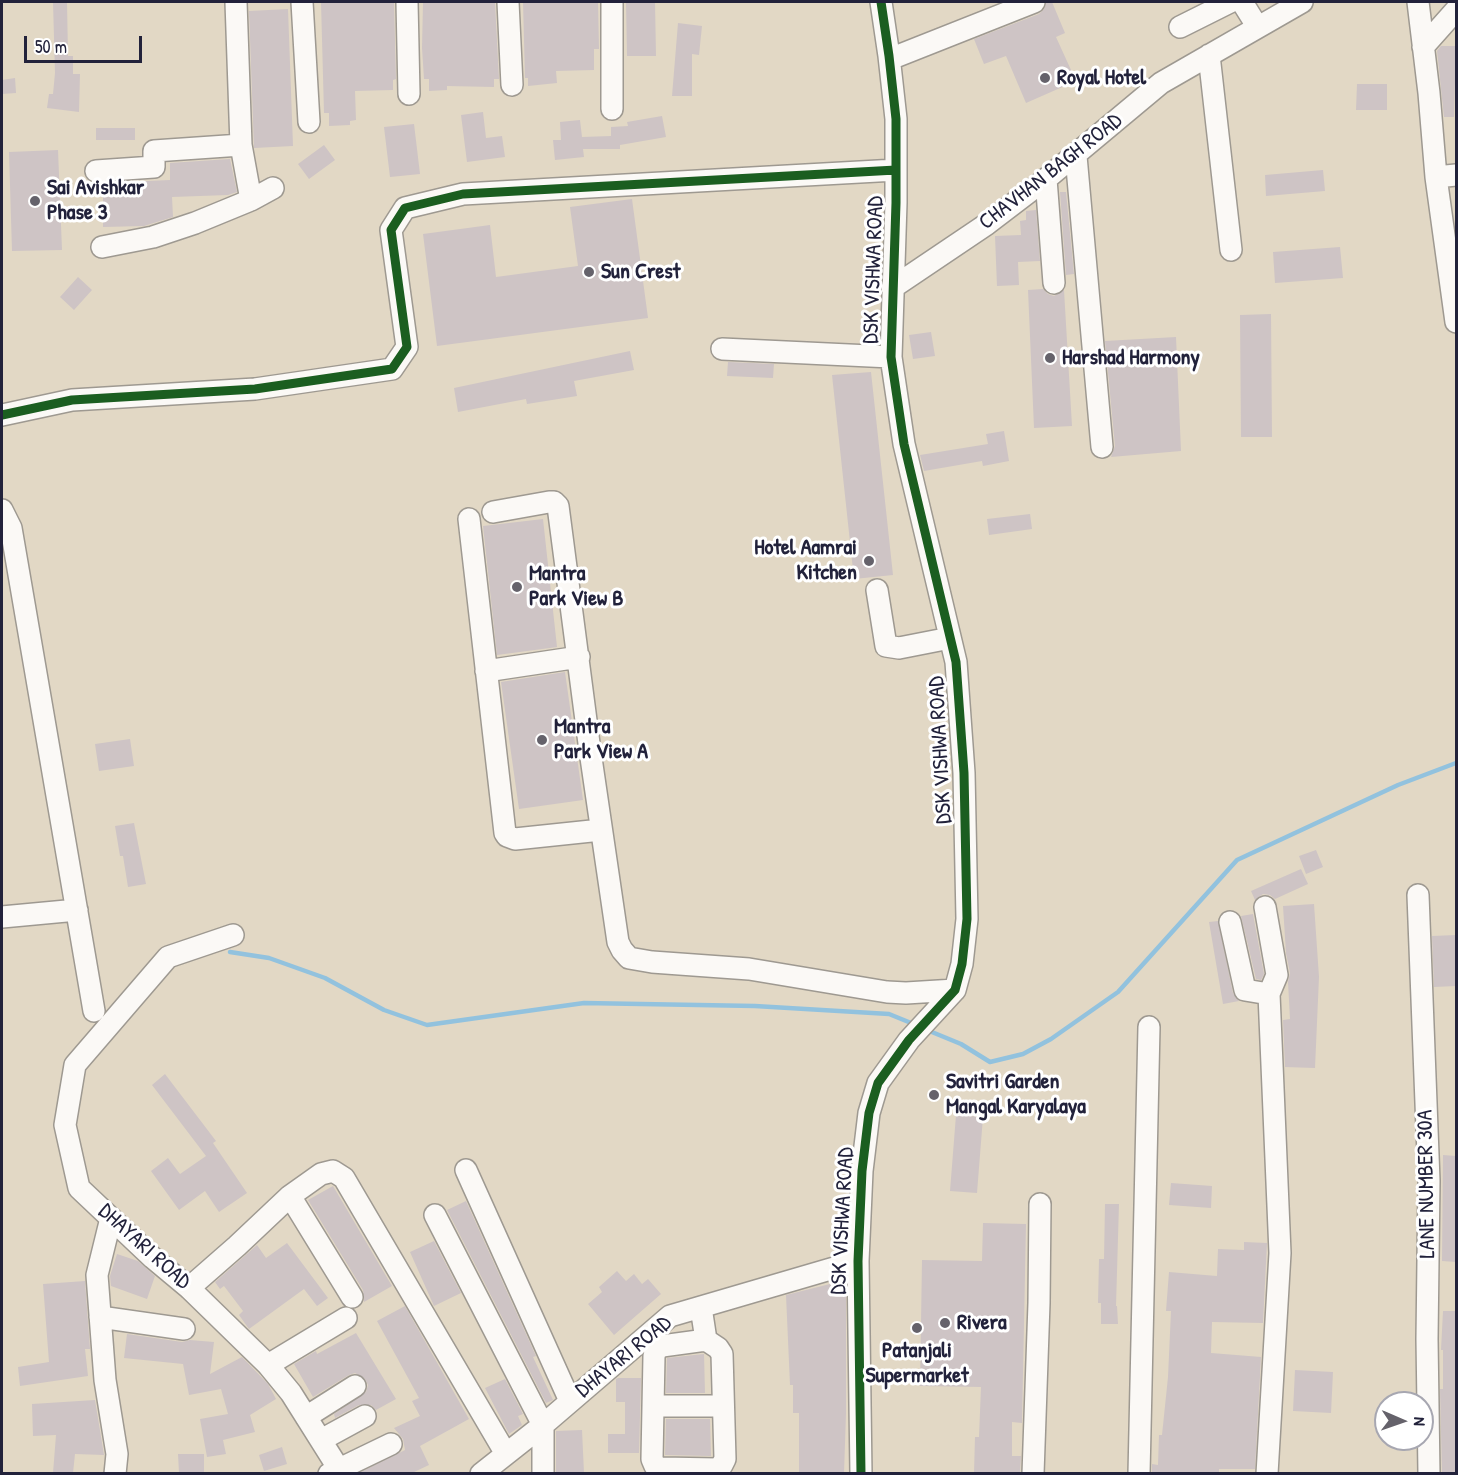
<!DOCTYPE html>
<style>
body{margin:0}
#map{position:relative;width:1458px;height:1475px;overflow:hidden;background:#e2d8c5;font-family:"Patrick Hand",sans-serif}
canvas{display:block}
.frame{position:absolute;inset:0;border:3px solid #22223b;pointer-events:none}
.north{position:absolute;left:1374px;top:1391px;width:60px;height:60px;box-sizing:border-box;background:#fff;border:2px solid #a7a7b1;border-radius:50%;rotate:92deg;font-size:16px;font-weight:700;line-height:24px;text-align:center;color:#22223b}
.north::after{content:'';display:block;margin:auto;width:21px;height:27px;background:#65626b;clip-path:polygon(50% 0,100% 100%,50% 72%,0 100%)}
.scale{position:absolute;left:24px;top:36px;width:118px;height:27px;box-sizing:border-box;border:3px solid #22223b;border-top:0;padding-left:8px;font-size:18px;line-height:21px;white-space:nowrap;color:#22223b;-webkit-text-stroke:4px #fff;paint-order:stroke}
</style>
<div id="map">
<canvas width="1458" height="1475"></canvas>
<div class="frame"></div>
<div class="north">N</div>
<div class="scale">50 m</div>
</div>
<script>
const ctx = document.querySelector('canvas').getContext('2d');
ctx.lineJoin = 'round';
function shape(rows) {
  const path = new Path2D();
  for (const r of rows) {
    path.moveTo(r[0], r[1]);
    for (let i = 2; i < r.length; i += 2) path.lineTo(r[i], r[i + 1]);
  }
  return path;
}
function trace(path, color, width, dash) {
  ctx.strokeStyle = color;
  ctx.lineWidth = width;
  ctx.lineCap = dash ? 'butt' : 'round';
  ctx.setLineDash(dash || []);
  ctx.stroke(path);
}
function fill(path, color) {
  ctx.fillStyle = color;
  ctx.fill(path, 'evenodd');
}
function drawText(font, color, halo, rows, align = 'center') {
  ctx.font = font + ' "Patrick Hand",sans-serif';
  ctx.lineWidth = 6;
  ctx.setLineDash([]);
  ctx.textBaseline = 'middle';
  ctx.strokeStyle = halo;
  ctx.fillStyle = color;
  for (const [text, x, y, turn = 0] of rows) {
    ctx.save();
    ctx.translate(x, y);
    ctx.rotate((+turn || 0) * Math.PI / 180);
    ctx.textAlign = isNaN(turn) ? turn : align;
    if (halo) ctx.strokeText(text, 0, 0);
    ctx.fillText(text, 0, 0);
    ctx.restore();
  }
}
trace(shape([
 [230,952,269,958,325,978,384,1010,427,1025,584,1003,755,1006,889,1014,916,1025],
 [927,1030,961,1044,990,1062,1023,1054,1051,1039,1118,992,1237,860,1398,785,1456,763]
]), '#92c2de', 4.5);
fill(shape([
 [53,2,67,2,68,56,73,56,73,74,80,74,79,112,47,108,49,94,53,94,55,73],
 [321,2,394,2,396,79,393,80,393,90,355,91,356,120,350,121,350,125,329,126,329,113,324,113],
 [427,2,495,2,499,79,494,79,494,87,447,86,447,90,429,91,429,79,424,79,422,48,423,3],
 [523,2,598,2,599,49,594,49,594,70,556,71,557,83,528,86,528,78,525,78],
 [626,2,655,2,656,56,627,56],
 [1046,2,1052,2,1065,33,1056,37,1076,81,1026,103,1006,56,984,64,974,39,1039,14,1044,9],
 [288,9,293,146,254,148,249,11],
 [678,23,702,26,699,55,692,54,692,96,672,96],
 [1441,46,1456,46,1454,117,1444,117,1437,51],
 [15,78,16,93,2,94,2,80],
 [1357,84,1387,84,1387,110,1356,110],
 [483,112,486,138,502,136,505,157,467,162,461,115],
 [662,116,666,137,620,145,620,149,583,149,584,157,555,160,553,140,561,140,560,122,580,120,582,137,611,136,611,127,628,126,627,122],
 [414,124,420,174,390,177,384,127],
 [96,128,135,128,135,140,96,140],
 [324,145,335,160,309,179,298,164],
 [58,150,62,250,12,251,9,152],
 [230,159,237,192,228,195,172,197,173,217,144,226,103,227,103,183,170,180,170,163],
 [1323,170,1325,191,1266,196,1265,175],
 [1060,192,1066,192,1074,274,1066,275],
 [632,199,648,318,437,346,423,234,490,225,496,277,578,266,570,207],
 [1036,210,1040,261,1018,262,1019,285,997,286,995,236,1021,235,1020,221,1026,220,1026,211],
 [1340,247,1343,278,1275,283,1273,252],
 [78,277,92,290,74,310,60,297],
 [1043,289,1048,294,1054,296,1064,290,1072,426,1034,428,1028,290],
 [1271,314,1272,437,1241,437,1240,315],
 [931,332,935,356,913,359,909,335],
 [1176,337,1181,451,1111,457,1115,446,1105,341],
 [630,351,634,370,574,381,577,396,527,404,526,399,458,412,454,388],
 [728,362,774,364,773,378,727,376],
 [871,372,893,575,854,579,832,375],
 [1004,431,1009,461,983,466,982,461,924,471,920,455,988,444,986,434],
 [1030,514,1032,529,989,535,987,519],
 [543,519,557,647,497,655,483,526],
 [565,672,583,800,519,809,501,682],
 [130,739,134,766,99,771,95,744],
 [134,823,146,884,128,887,123,856,120,856,115,826],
 [1316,850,1323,867,1306,874,1299,856],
 [1301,869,1308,884,1275,899,1270,895,1263,894,1255,900,1251,891],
 [1314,904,1319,977,1315,1068,1285,1067,1283,1020,1290,1019,1288,982,1290,973,1286,953,1283,906],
 [1253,914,1264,974,1261,980,1256,979,1241,916],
 [1218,921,1233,993,1239,1001,1223,1004,1209,922],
 [1456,935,1456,986,1434,987,1432,936],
 [165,1074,216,1141,213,1143,247,1193,219,1212,205,1191,179,1210,151,1171,168,1158,180,1174,206,1156,152,1085],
 [956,1115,983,1117,977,1193,950,1191],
 [1443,1155,1456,1156,1456,1262,1442,1261],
 [1171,1183,1212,1186,1211,1208,1169,1205],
 [333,1186,392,1286,364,1302,363,1290,308,1200],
 [466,1201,536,1356,533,1357,553,1400,546,1403,447,1210],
 [1105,1204,1119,1204,1116,1306,1117,1306,1118,1324,1101,1324,1101,1303,1098,1303,1099,1259,1104,1259],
 [983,1223,1026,1224,1022,1423,1012,1422,1012,1456,1021,1456,1020,1473,974,1473,975,1437,979,1437,981,1387,920,1386,922,1260,982,1261],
 [434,1241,461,1293,434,1306,410,1252],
 [1244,1242,1267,1243,1263,1323,1212,1322,1211,1353,1261,1357,1255,1469,1219,1469,1219,1473,1152,1473,1152,1464,1158,1465,1159,1435,1162,1435,1168,1377,1171,1311,1166,1311,1169,1272,1217,1276,1218,1249,1244,1250],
 [287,1243,328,1298,317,1306,304,1289,249,1329,239,1315,243,1311,224,1286,220,1289,215,1282,257,1245,266,1258],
 [117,1254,138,1261,155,1276,147,1299,111,1286,110,1276],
 [617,1271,626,1281,634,1274,642,1284,648,1279,661,1294,614,1335,588,1304,602,1292,599,1287],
 [846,1280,846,1413,844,1473,799,1473,799,1413,793,1413,793,1385,790,1385,786,1295],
 [85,1281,90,1349,85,1349,88,1376,20,1386,18,1367,49,1362,43,1284],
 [405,1306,469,1419,420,1446,429,1465,412,1473,359,1473,405,1450,403,1439,394,1428,420,1416,412,1401,419,1398,377,1321],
 [1443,1311,1456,1311,1456,1473,1442,1473,1440,1389,1443,1389,1443,1350,1441,1350],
 [356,1333,396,1399,376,1410,371,1405,359,1405,335,1418,334,1414,366,1392,368,1385,365,1379,355,1373,349,1375,313,1397,294,1364,316,1351,317,1354],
 [127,1334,182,1342,190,1340,214,1342,210,1374,242,1357,268,1384,276,1399,250,1415,255,1432,223,1440,226,1454,207,1457,200,1419,228,1414,221,1389,189,1395,183,1364,124,1358],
 [704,1354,705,1393,666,1393,667,1358],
 [1295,1370,1333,1372,1331,1413,1293,1411],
 [618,1378,641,1378,639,1453,608,1453,608,1434,625,1434,625,1402,616,1402,616,1379],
 [505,1379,523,1414,518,1416,522,1425,509,1434,485,1388],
 [95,1400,104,1455,75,1454,73,1473,53,1473,56,1435,33,1436,32,1404],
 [666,1419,710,1419,711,1456,665,1455],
 [582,1430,584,1473,556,1473,556,1431],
 [282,1447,287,1464,264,1471,259,1455],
 [178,1454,204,1454,204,1473,179,1473]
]), '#cec4c5');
const minor = shape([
 [236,2,241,145,251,200,273,188],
 [302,2,309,122],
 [407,2,409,94],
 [508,2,512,85],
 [1242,2,1257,26],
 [1418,2,1429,93,1436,177,1456,322],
 [1180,27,1230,2],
 [1423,47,1456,10],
 [1209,55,1231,250],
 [890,59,1034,2],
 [612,109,612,2],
 [1076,156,1102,447],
 [96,171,154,167,154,151,241,145],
 [1436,177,1456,175],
 [1046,179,1054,283],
 [102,247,153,237,195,223,251,200],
 [892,288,987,224,1046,179,1161,83,1302,2],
 [722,349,891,357],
 [2,415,72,400,255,389,392,369,407,347,391,230,405,208,463,194,896,170],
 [2,510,11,528,94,1011],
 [493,512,549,502,554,502,558,506,590,751,618,942,622,950,629,958,652,962,749,969,887,992,906,993,955,990],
 [469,519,505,833,507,836,515,839,601,830],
 [877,590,886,646,899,648,950,638],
 [486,671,579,657],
 [1418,895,1429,1181,1427,1339,1429,1474],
 [1265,907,1277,975,1269,994,1280,1253,1267,1474],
 [2,917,77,910],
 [1230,922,1245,990,1269,994],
 [233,935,168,957,75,1065,65,1125,79,1188,153,1258,189,1288,268,1365,291,1393,342,1474],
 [466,1170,570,1401],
 [290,1196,352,1297],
 [435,1215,543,1425,543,1474],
 [111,1218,97,1275,105,1380,117,1454,115,1474],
 [189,1288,237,1246,290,1196,321,1174,333,1171,344,1178,506,1454],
 [701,1307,706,1340,718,1348,722,1354,725,1459,722,1465,717,1469,661,1468,655,1466,652,1459,654,1356,656,1350,662,1346,706,1340],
 [100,1317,184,1329],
 [268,1365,346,1318],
 [653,1406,723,1406],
 [306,1417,355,1386],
 [321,1440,365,1416],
 [329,1474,391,1444],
 [481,1474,543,1425,670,1316,858,1261],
 [861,1474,858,1261,862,1171,869,1113,878,1083,909,1040,955,990,962,964,967,919,964,773,956,662,904,444,891,357,896,203,896,119,889,56,881,2],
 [1033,1474,1039,1303,1040,1204],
 [1139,1474,1149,1027]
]);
trace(minor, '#9e9991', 24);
trace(minor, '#fbf9f6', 21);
trace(shape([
 [2,415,72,400,255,389,392,369,407,347,391,230,405,208,463,194,896,170],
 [861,1474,858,1261,862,1171,869,1113,878,1083,909,1040,955,990,962,964,967,919,964,773,956,662,904,444,891,357,896,203,896,119,889,56,881,2]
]), '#1b5e20', 9);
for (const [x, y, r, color] of [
 [1045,78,6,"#65626b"],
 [35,201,6,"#65626b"],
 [589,272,6,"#65626b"],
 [1050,358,6,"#65626b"],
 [869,561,6,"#65626b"],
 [517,587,6,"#65626b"],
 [542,740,6,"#65626b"],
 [934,1095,6,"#65626b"],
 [945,1323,6,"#65626b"],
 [917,1328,6,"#65626b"]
]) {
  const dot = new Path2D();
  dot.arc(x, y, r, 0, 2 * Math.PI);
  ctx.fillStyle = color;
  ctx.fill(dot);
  trace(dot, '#fff', 2);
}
drawText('bold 22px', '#22223b', '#fff', [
 ["Royal Hotel",1057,78],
 ["Sai Avishkar",47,188],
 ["Phase 3",47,213],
 ["Sun Crest",601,272],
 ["Harshad Harmony",1062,358],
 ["Hotel Aamrai",857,548,"right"],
 ["Kitchen",857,573,"right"],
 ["Mantra",529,574],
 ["Park View B",529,599],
 ["Mantra",554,727],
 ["Park View A",554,752],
 ["Savitri Garden",946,1082],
 ["Mangal Karyalaya",946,1107],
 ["Rivera",957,1323],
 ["Patanjali",917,1351,"center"],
 ["Supermarket",917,1376,"center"]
], 'left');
drawText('22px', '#22223b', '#fff', [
 ["CHAVHAN BAGH ROAD",1051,172,-38],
 ["DSK VISHWA ROAD",874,270,-88],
 ["DSK VISHWA ROAD",941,750,-93],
 ["LANE NUMBER 30A",1427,1184,-91],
 ["DSK VISHWA ROAD",843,1221,-87],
 ["DHAYARI ROAD",144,1247,42],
 ["DHAYARI ROAD",624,1357,-39]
]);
</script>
